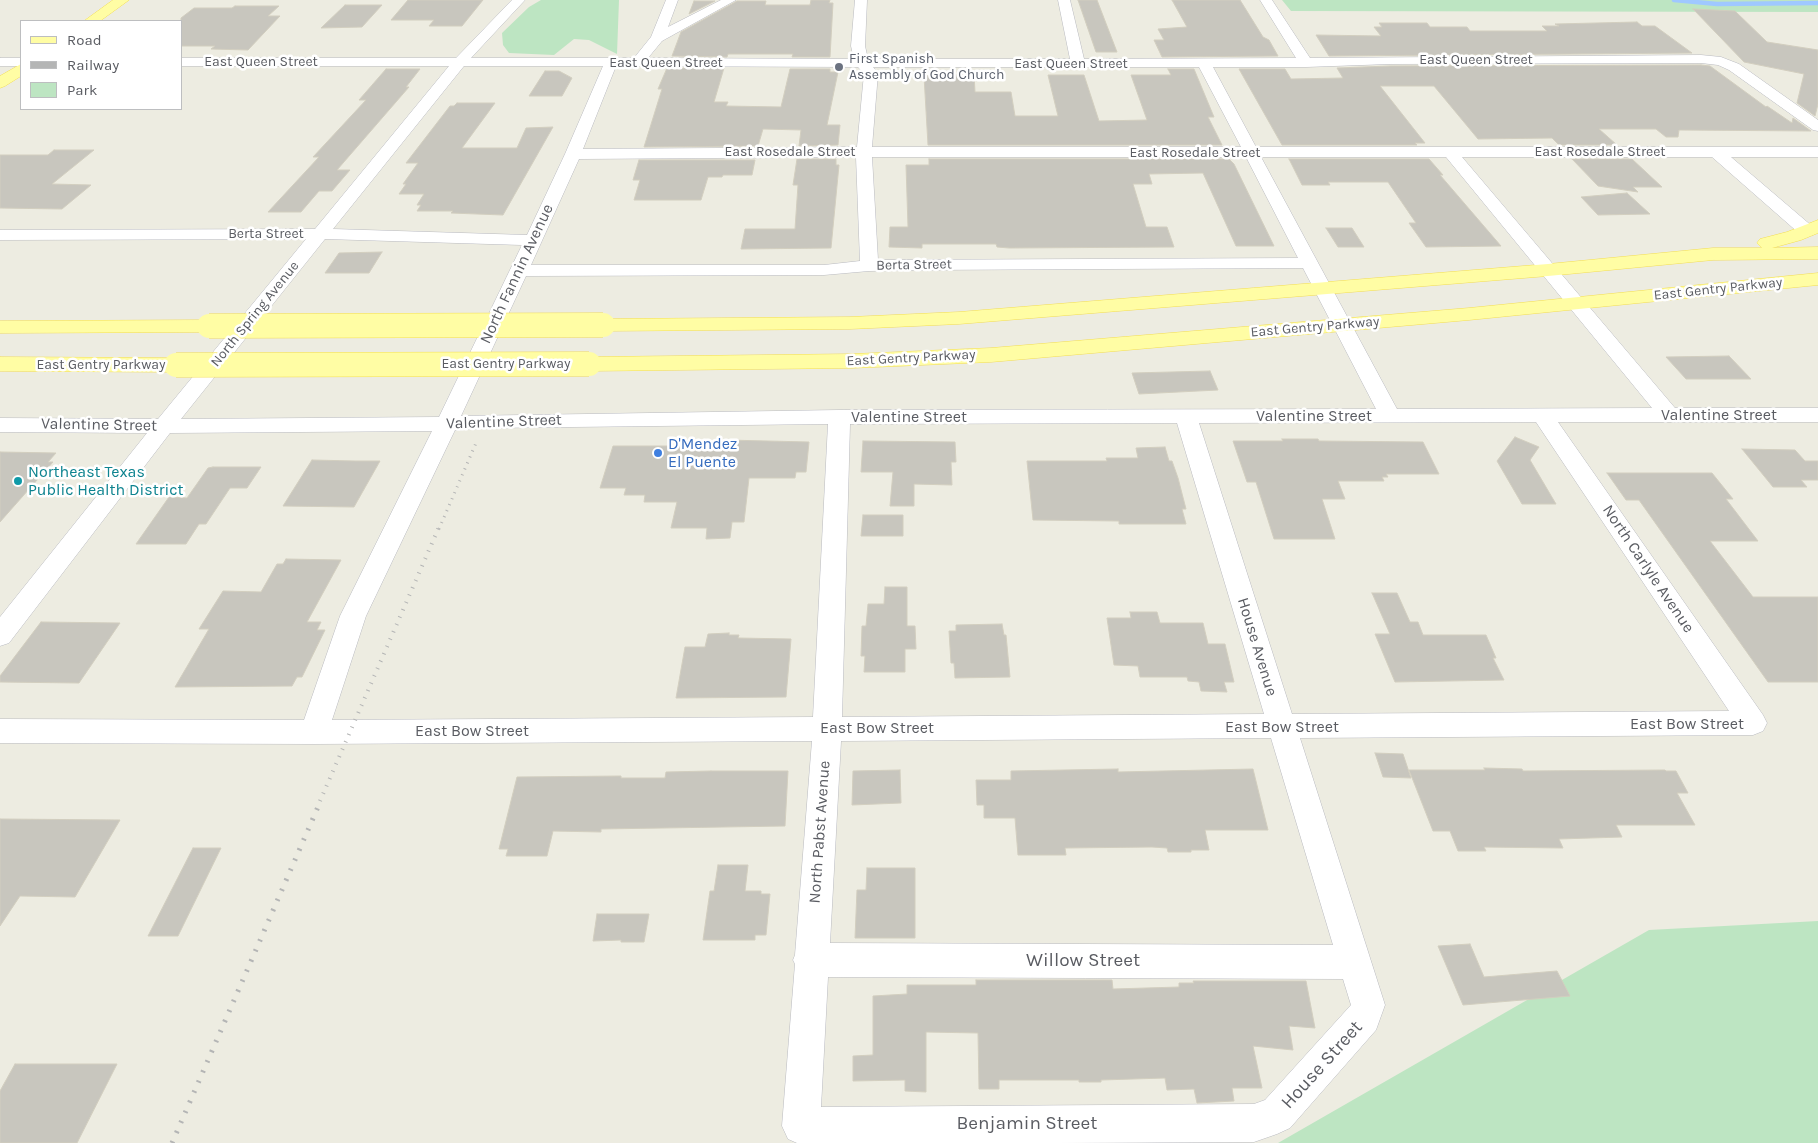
<!DOCTYPE html>
<style>
body{margin:0}
#map{position:relative;width:1818px;height:1143px;overflow:hidden;background:#edece1;font-family:Karla,sans-serif}
canvas{display:block}
.legend{position:absolute;left:20px;top:20px;width:162px;height:90px;box-sizing:border-box;background:#fff;border:1px solid #bdbec0;margin:0;padding:6px 9px;list-style:none;font-size:15px;color:#5a5c62}
.legend li{display:flex;align-items:center;gap:10px;height:25px}
.legend b{width:25px;border:1px solid #bdbec0}
</style>
<div id="map">
<canvas width="1818" height="1143"></canvas>
<ul class="legend">
<li><b style="height:6px;background:#fffda4"></b>Road</li>
<li><b style="height:6px;background:#b4b5b5"></b>Railway</li>
<li><b style="height:14px;background:#bde5c2"></b>Park</li>
</ul>
</div>
<script>
const ctx = document.querySelector('canvas').getContext('2d');
ctx.lineJoin = 'round';
function fill(path, color) {
  ctx.fillStyle = color;
  ctx.fill(path, 'evenodd');
}
function shape(rows) {
  const path = new Path2D();
  for (const r of rows) {
    path.moveTo(r[0], r[1]);
    for (let i = 2; i < r.length; i += 2) path.lineTo(r[i], r[i + 1]);
  }
  return path;
}
function trace(path, color, width, dash) {
  ctx.strokeStyle = color;
  ctx.lineWidth = width;
  ctx.lineCap = dash ? 'butt' : 'round';
  ctx.setLineDash(dash || []);
  ctx.stroke(path);
}
function drawText(font, color, halo, rows, align = 'center') {
  ctx.font = font + ' Karla,sans-serif';
  ctx.lineWidth = 5;
  ctx.setLineDash([]);
  ctx.textBaseline = 'middle';
  ctx.strokeStyle = halo;
  ctx.fillStyle = color;
  for (const [text, x, y, turn = 0] of rows) {
    ctx.save();
    ctx.translate(x, y);
    ctx.rotate((+turn || 0) * Math.PI / 180);
    ctx.textAlign = isNaN(turn) ? turn : align;
    if (halo) ctx.strokeText(text, 0, 0);
    ctx.fillText(text, 0, 0);
    ctx.restore();
  }
}
fill(shape([
 [541,0,619,0,617,54,589,40,574,39,554,55,509,53,503,45,502,33,529,7],
 [1282,0,1818,0,1818,12,1291,11],
 [1818,921,1818,1143,1278,1143,1649,930]
]), '#bde5c2');
trace(shape([
 [1674,0,1717,4,1818,3]
]), '#9fc8ff', 4.5);
const building = shape([
 [408,0,483,0,462,26,429,26,434,20,391,20,408,0],
 [811,0,830,0,829,3,833,3,830,57,792,57,793,54,728,54,727,57,672,56,681,32,737,1,766,1,765,5,810,5,811,0],
 [1078,0,1097,0,1117,52,1096,52,1078,0],
 [1172,0,1240,0,1263,37,1269,40,1278,56,1162,57,1154,40,1164,40,1158,29,1187,27,1172,0],
 [694,1,715,1,689,14,694,1],
 [345,5,382,5,362,27,321,28,345,5],
 [235,6,279,6,268,16,280,16,248,50,211,49,215,46,181,46,181,18,194,8,232,8,235,6],
 [1693,9,1735,11,1767,42,1818,50,1818,104,1815,116,1797,103,1804,74,1744,62,1693,9],
 [1637,22,1642,26,1655,26,1692,53,1329,56,1316,35,1381,36,1374,27,1382,27,1379,23,1427,23,1430,27,1467,27,1470,31,1547,31,1542,26,1559,26,1555,24,1637,22],
 [1701,65,1710,66,1766,107,1767,106,1792,123,1793,118,1811,131,1679,130,1678,137,1666,137,1656,129,1599,129,1617,145,1559,145,1552,138,1478,139,1434,86,1380,86,1425,143,1415,143,1417,145,1282,145,1239,69,1285,69,1291,79,1343,78,1337,68,1390,66,1701,65],
 [667,68,724,68,714,102,728,102,726,106,781,107,790,69,830,69,830,72,838,72,827,125,840,125,838,145,799,146,801,130,763,129,758,146,644,147,662,89,658,89,667,68],
 [386,69,420,69,406,87,409,87,337,170,350,170,332,191,319,191,301,212,268,212,319,157,313,157,366,100,359,100,386,69],
 [1168,69,1194,69,1214,117,1208,117,1222,145,928,145,924,76,974,74,975,92,1011,92,1015,116,1058,116,1048,75,1084,75,1099,121,1147,120,1131,75,1171,75,1168,69],
 [545,71,559,71,572,78,562,96,529,96,545,71],
 [457,103,495,103,462,148,517,148,526,128,553,127,503,215,451,213,453,211,417,211,421,205,417,205,424,194,399,194,406,184,403,184,418,163,406,163,450,106,454,106,457,103],
 [54,150,94,150,52,184,91,185,62,209,0,208,0,155,48,155,54,150],
 [797,159,836,159,836,165,839,165,831,248,741,249,745,229,795,229,798,185,793,185,797,159],
 [929,159,1229,159,1234,164,1274,246,1236,246,1203,173,1149,174,1152,184,1133,184,1146,227,1167,227,1174,247,1009,248,997,247,996,244,922,244,922,248,889,247,890,227,908,227,906,165,929,165,929,159],
 [1289,159,1429,159,1443,175,1440,175,1501,246,1426,247,1409,223,1416,223,1388,182,1328,182,1330,185,1302,185,1289,159],
 [1572,159,1632,159,1662,187,1633,187,1638,192,1598,186,1572,159],
 [639,160,755,160,752,175,723,175,722,177,708,177,701,200,634,200,640,180,633,180,639,160],
 [1627,193,1650,214,1598,215,1581,197,1627,193],
 [1326,228,1352,228,1364,247,1338,247,1326,228],
 [382,252,369,273,325,273,339,253,382,252],
 [1729,356,1751,379,1686,379,1666,357,1729,356],
 [1210,371,1218,390,1139,394,1132,373,1210,371],
 [1515,437,1539,447,1530,460,1556,504,1522,504,1497,461,1515,437],
 [1282,439,1318,439,1319,441,1423,442,1439,474,1386,474,1388,477,1382,477,1384,481,1338,481,1345,499,1322,499,1335,539,1274,539,1256,482,1247,482,1233,441,1283,441,1282,439],
 [726,440,809,442,806,472,796,472,795,478,749,478,744,522,732,522,730,538,706,539,707,528,671,528,677,502,644,502,645,495,624,495,626,488,600,488,613,446,725,446,726,440],
 [863,441,955,442,956,462,951,462,952,485,914,484,914,506,890,506,893,472,861,472,863,441],
 [1165,447,1169,461,1172,461,1178,478,1186,509,1182,509,1186,524,1119,524,1119,521,1033,520,1027,461,1107,461,1106,458,1138,458,1136,448,1165,447],
 [1742,449,1795,450,1805,461,1818,461,1818,480,1801,480,1807,487,1773,487,1742,449],
 [0,452,56,453,48,462,53,462,0,522,0,452],
 [312,460,355,461,380,461,354,507,283,506,312,460],
 [213,467,261,467,247,488,230,488,206,524,199,524,186,544,136,544,169,497,187,498,208,468,213,467],
 [1607,473,1712,473,1733,499,1726,499,1758,541,1710,541,1753,597,1818,597,1818,682,1768,682,1639,500,1626,500,1607,473],
 [863,515,903,515,903,536,861,536,863,515],
 [286,559,341,560,307,622,321,622,317,630,325,630,302,677,297,677,292,686,175,687,209,629,199,629,223,591,261,592,277,564,283,564,286,559],
 [885,587,907,587,907,626,915,626,916,649,905,649,905,672,864,672,865,656,861,656,862,626,866,626,868,604,884,604,885,587],
 [1372,593,1397,593,1410,622,1418,622,1423,635,1486,635,1496,658,1493,658,1504,680,1395,682,1375,634,1390,634,1372,593],
 [1130,612,1157,612,1160,623,1203,623,1208,644,1225,644,1234,682,1224,682,1227,692,1201,691,1199,682,1188,681,1187,677,1140,677,1138,666,1114,665,1107,618,1131,618,1130,612],
 [41,622,120,623,79,683,0,682,0,676,41,622],
 [1002,624,1004,635,1006,635,1010,677,955,678,954,663,951,663,949,631,956,631,956,625,1002,624],
 [729,633,729,635,739,635,738,638,791,639,786,697,676,698,685,647,705,647,708,634,729,633],
 [1375,753,1403,754,1411,778,1383,777,1375,753],
 [1484,768,1522,769,1523,771,1665,770,1666,771,1676,771,1688,793,1677,793,1695,825,1616,825,1622,837,1559,839,1563,848,1484,847,1486,851,1458,851,1450,831,1433,831,1409,770,1485,770,1484,768],
 [1118,769,1118,772,1253,769,1268,830,1205,830,1209,850,1191,850,1191,852,1168,852,1167,848,1152,847,1065,848,1066,855,1018,855,1015,818,984,818,984,805,977,805,976,780,1011,780,1011,771,1118,769],
 [900,770,901,803,852,805,853,771,900,770],
 [711,771,788,771,785,826,601,829,601,832,553,831,547,856,506,856,508,849,499,849,517,777,621,776,621,778,665,778,666,772,711,771],
 [0,819,120,820,75,897,20,896,0,926,0,819],
 [193,848,221,848,178,936,148,936,193,848],
 [718,865,748,865,745,891,761,891,761,894,770,894,766,935,755,935,755,940,703,940,710,891,714,891,718,865],
 [867,868,915,868,915,938,855,938,857,890,866,890,867,868],
 [597,914,649,914,644,942,621,942,621,940,593,941,597,914],
 [1470,944,1484,977,1557,971,1570,996,1463,1005,1438,946,1470,944],
 [976,980,1112,980,1113,989,1179,987,1179,983,1194,983,1193,981,1306,981,1315,1028,1289,1026,1293,1050,1253,1046,1262,1088,1232,1088,1234,1101,1197,1103,1194,1089,1167,1090,1165,1078,1101,1080,1101,1082,1079,1082,1079,1080,999,1080,999,1089,979,1089,978,1033,926,1032,926,1092,905,1091,905,1080,853,1081,853,1056,873,1055,873,996,907,994,907,985,976,985,976,980],
 [15,1064,117,1064,77,1143,0,1143,0,1091,15,1064]
]);
fill(building, '#c8c6be');
trace(building, '#d2cebf', 1);
const minor = shape([
 [512,0,525,0,471,58,634,58,651,37,666,0,678,0,668,27,721,0,736,0,662,41,648,58,854,59,851,46,855,0,867,0,865,46,868,59,1070,59,1058,0,1070,0,1084,59,1296,58,1260,0,1272,0,1310,58,1701,55,1721,57,1739,64,1818,120,1818,131,1813,130,1729,70,1718,65,1701,63,1390,64,1306,67,1213,67,1256,147,1818,147,1818,157,1731,157,1813,227,1816,231,1813,235,1807,236,1801,235,1712,157,1462,157,1675,408,1818,408,1818,422,1558,422,1763,715,1767,723,1763,731,1753,735,1300,738,1385,1005,1376,1030,1290,1128,1277,1134,1254,1142,1061,1143,797,1143,788,1139,782,1126,795,964,793,960,795,955,812,741,314,744,0,743,0,719,304,720,340,616,432,431,170,433,9,643,0,646,0,617,147,433,0,432,0,418,158,419,306,239,0,240,0,230,315,229,449,66,181,66,181,58,456,58,512,0],
 [464,66,603,66,565,154,527,235,333,229,464,66],
 [616,66,858,67,864,74,857,147,583,149,616,66],
 [873,67,1199,67,1241,147,872,147,878,73,873,67],
 [856,157,860,261,824,265,531,265,579,159,856,157],
 [872,157,1246,157,1298,258,878,260,872,157],
 [1261,157,1446,157,1652,408,1397,409,1261,157],
 [325,239,522,245,439,417,181,419,325,239],
 [1303,268,1376,409,839,410,461,416,526,276,824,275,869,271,917,270,1303,268],
 [1536,422,1729,711,1292,714,1199,423,1536,422],
 [1177,423,1264,714,842,717,850,424,1177,423],
 [828,424,813,717,332,720,366,616,455,430,486,428,828,424],
 [1271,738,1333,945,830,943,841,741,1271,738],
 [828,977,1343,979,1351,1005,1265,1100,1254,1104,821,1107,828,977],
 [0,58,21,58,21,66,0,66,0,58]
]);
const primary = shape([
 [113,0,129,0,100,21,84,21,113,0],
 [21,64,21,76,5,86,0,88,0,76,21,64],
 [1818,220,1818,233,1801,240,1772,248,1818,247,1818,259,1713,260,1548,276,959,324,850,329,603,331,595,330,592,325,595,320,603,319,850,317,959,312,1548,264,1713,248,1762,248,1757,243,1760,239,1787,232,1818,220],
 [1818,273,1818,285,1469,320,991,362,852,368,589,371,581,369,578,364,581,359,589,357,852,354,991,348,1469,308,1818,273],
 [209,320,217,321,220,326,217,331,209,332,0,333,0,321,209,320],
 [0,357,176,358,184,360,187,365,184,370,176,372,0,371,0,357]
]);
trace(minor, '#b9bac0', 1);
trace(primary, '#f3dd54', 1);
fill(minor, '#fff');
fill(primary, '#fffda4');
trace(shape([
 [439,529,476,443]
]), '#b4b5b5', 3, [1, 5.5]);
trace(shape([
 [320,801,439,527]
]), '#b4b5b5', 4, [1, 7]);
trace(shape([
 [172,1143,321,800]
]), '#b4b5b5', 5, [2, 9]);
const primaryBridge = shape([
 [209,326,603,325],
 [176,365,589,364]
]);
trace(primaryBridge, '#f3dd54', 25, []);
trace(primaryBridge, '#fffda4', 24);
for (const [x, y, r, color] of [
 [839,67,5,"#6b7280"],
 [658,453,5,"#3f7fe0"],
 [18,481,5,"#0f9aa8"]
]) {
  const dot = new Path2D();
  dot.arc(x, y, r, 0, 2 * Math.PI);
  ctx.fillStyle = color;
  ctx.fill(dot);
  trace(dot, '#fff', 2);
}
drawText('14px', '#5b616d', '#fff', [
 ["First Spanish",849,59],
 ["Assembly of God Church",849,75]
], 'left');
drawText('14px', '#5a5c62', '#fff', [
 ["East Queen Street",1476,60],
 ["East Queen Street",261,62],
 ["East Queen Street",666,63],
 ["East Queen Street",1071,64],
 ["East Rosedale Street",790,152],
 ["East Rosedale Street",1600,152],
 ["East Rosedale Street",1195,153],
 ["Berta Street",266,234],
 ["Berta Street",914,265,-1],
 ["East Gentry Parkway",1718,289,-6],
 ["North Spring Avenue",255,314,-51],
 ["East Gentry Parkway",1315,327,-5],
 ["East Gentry Parkway",911,358,-3],
 ["East Gentry Parkway",506,364],
 ["East Gentry Parkway",101,365]
]);
drawText('16px', '#5a5c62', '#fff', [
 ["North Fannin Avenue",517,274,-65],
 ["Valentine Street",1719,415],
 ["Valentine Street",1314,416],
 ["Valentine Street",909,417],
 ["Valentine Street",504,422,-2],
 ["Valentine Street",99,425,1],
 ["North Carlyle Avenue",1648,569,56],
 ["House Avenue",1257,647,73],
 ["East Bow Street",1687,724],
 ["East Bow Street",1282,727],
 ["East Bow Street",877,728],
 ["East Bow Street",472,731],
 ["North Pabst Avenue",820,832,-86]
]);
drawText('16px', '#366cbe', '#fff', [
 ["D'Mendez",668,444],
 ["El Puente",668,462]
], 'left');
drawText('16px', '#0d838f', '#fff', [
 ["Northeast Texas",28,472],
 ["Public Health District",28,490]
], 'left');
drawText('19px', '#5a5c62', '#fff', [
 ["Willow Street",1083,961],
 ["House Street",1322,1065,-48],
 ["Benjamin Street",1027,1124]
]);
</script>
